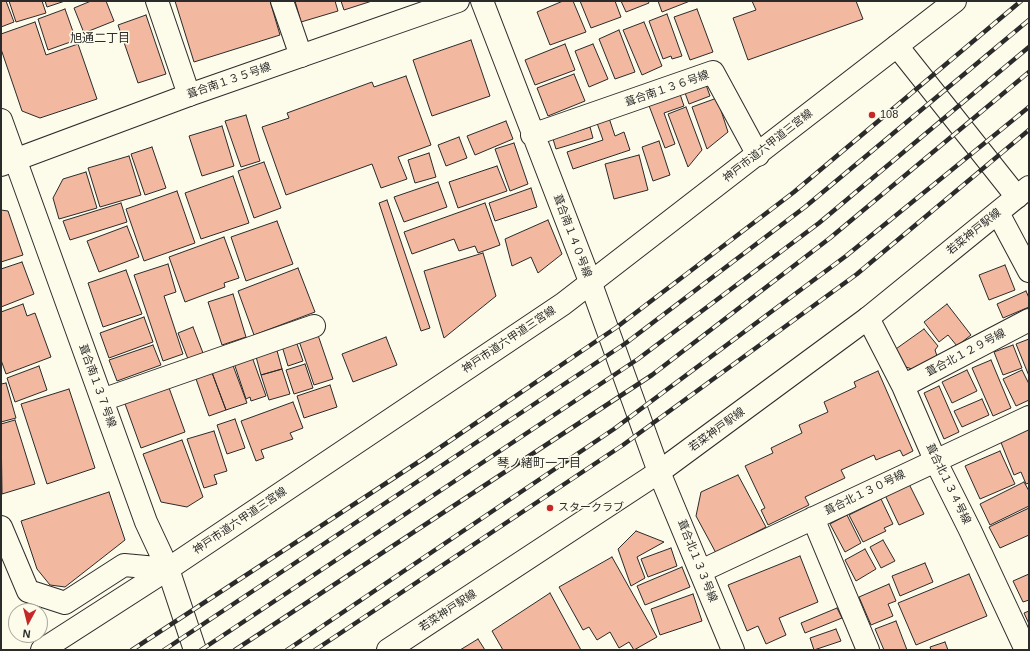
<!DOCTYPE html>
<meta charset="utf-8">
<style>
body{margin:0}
#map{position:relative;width:1030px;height:651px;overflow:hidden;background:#fdfbea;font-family:Arial,sans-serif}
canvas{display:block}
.frame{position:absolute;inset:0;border:2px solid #2b2b2b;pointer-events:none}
.north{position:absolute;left:8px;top:603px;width:40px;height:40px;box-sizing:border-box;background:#fdfbea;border:1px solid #a9a89e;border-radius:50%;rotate:187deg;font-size:11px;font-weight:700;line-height:16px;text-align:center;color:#2b2b2b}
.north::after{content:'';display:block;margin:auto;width:14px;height:18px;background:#c62828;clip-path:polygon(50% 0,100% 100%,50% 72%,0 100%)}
</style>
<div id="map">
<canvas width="1030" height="651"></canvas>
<div class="frame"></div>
<div class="north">N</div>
</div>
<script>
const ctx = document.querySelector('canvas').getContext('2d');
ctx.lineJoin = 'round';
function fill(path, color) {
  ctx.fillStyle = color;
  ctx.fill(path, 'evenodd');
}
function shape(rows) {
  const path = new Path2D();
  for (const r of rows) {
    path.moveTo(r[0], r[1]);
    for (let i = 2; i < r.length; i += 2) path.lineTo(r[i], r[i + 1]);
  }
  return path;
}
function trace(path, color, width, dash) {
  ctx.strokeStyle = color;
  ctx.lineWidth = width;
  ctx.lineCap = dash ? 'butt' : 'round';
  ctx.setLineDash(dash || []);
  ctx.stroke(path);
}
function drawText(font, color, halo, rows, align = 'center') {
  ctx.font = font + ' Arial,"Noto Sans JP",sans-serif';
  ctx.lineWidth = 3;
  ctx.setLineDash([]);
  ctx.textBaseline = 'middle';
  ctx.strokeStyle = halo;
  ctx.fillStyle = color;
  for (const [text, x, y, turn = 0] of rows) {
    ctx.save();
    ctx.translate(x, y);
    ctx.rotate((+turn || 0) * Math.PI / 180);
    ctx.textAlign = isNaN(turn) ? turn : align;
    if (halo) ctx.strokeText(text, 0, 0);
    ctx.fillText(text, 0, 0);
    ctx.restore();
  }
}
const building = shape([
 [1,1,6,1,14,22,1,27,1,1],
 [9,1,42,1,46,13,16,22,9,1],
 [45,1,65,1,47,7,45,1],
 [91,1,106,1,114,21,84,33,74,8,91,1],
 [175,1,270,1,280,35,194,62,175,1],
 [295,1,335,1,338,11,301,22,295,1],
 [341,1,372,1,344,10,341,1],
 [563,1,573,1,586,32,550,45,537,12,563,1],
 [580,1,615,1,621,17,591,28,580,1],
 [621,1,648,1,649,3,626,12,621,1],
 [658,1,690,1,662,12,658,1],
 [752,1,856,1,863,19,748,60,733,18,756,10,752,1],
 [65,9,76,40,48,50,38,19,65,9],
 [697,9,713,52,690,60,674,17,697,9],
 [667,14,682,56,672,59,671,56,663,59,649,21,667,14],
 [146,15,166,74,138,83,118,25,146,15],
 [35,22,46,55,78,44,97,99,40,118,22,111,1,49,1,34,35,22],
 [644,22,662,66,642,75,623,30,644,22],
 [619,30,635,72,615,79,599,39,619,30],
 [471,40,490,96,432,116,413,60,471,40],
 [565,44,575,70,535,85,525,60,565,44],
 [593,44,608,79,589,87,575,51,593,44],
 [574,74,585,101,548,116,537,88,574,74],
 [406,76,431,145,398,157,407,179,381,188,372,164,286,195,262,127,289,118,287,113,372,82,374,87,406,76],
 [705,82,710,96,689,104,684,90,705,82],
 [679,91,684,106,664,113,675,144,665,148,648,103,679,91],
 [717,98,728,132,707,149,692,107,717,98],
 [686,107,702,150,688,167,668,114,686,107],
 [246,115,260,161,241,167,225,121,246,115],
 [609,118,615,136,624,132,630,150,573,169,567,152,603,140,597,123,609,118],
 [506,121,513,139,475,155,467,136,506,121],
 [222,126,234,166,202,176,189,136,222,126],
 [590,127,593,138,556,149,553,139,590,127],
 [459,137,467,158,446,166,438,145,459,137],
 [659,141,670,175,653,181,642,147,659,141],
 [514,143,528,184,510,191,495,149,514,143],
 [152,147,166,188,145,195,131,154,152,147],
 [429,153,436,177,415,183,408,160,429,153],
 [639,155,648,190,614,199,605,164,639,155],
 [129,156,141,195,100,207,88,168,129,156],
 [264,162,281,208,254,218,238,171,264,162],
 [497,166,507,191,458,208,449,182,497,166],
 [86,172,97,208,59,219,53,198,63,179,86,172],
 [233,176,249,223,201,239,185,193,233,176],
 [438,182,447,207,404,222,394,197,438,182],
 [531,188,537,207,495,221,489,203,531,188],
 [177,191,195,243,144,261,126,209,177,191],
 [387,200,430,328,421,331,379,203,387,200],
 [121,203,127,222,70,240,63,221,121,203],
 [485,203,500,245,478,253,475,246,459,251,454,239,412,254,404,232,485,203],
 [1,210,8,211,23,255,1,262,1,210],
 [548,220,562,254,538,273,531,257,512,266,505,239,548,220],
 [277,221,293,264,246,281,231,237,277,221],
 [127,226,139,257,99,272,87,241,127,226],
 [224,237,239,278,224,283,225,287,185,302,169,257,224,237],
 [483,253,496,296,444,338,424,271,483,253],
 [22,262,34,294,1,307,1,269,22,262],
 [168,264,176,292,164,296,183,354,163,361,134,275,168,264],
 [1005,265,1015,290,989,300,979,275,1005,265],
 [298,268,315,312,254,335,238,291,298,268],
 [126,270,142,314,103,327,88,283,126,270],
 [1026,291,1029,298,1029,307,1003,318,997,304,1026,291],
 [233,294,246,337,222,345,208,302,233,294],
 [23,304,27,316,35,313,51,357,6,374,1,360,1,312,23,304],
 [947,304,971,335,957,346,948,335,939,342,924,322,947,304],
 [144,317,153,342,109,358,100,333,144,317],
 [193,327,203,353,188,359,178,333,193,327],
 [924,329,938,346,935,350,937,356,912,369,900,365,893,351,924,329],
 [318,335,333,379,314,385,299,341,318,335],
 [386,337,397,365,353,382,342,354,386,337],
 [1029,339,1029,376,1016,344,1029,339],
 [296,341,303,361,288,366,282,346,296,341],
 [153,345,161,365,117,381,109,360,153,345],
 [1013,345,1022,368,1003,375,994,352,1013,345],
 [276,347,282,369,261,375,255,353,276,347],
 [251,354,266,396,251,401,250,397,246,399,233,360,251,354],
 [991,360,1011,408,993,416,972,368,991,360],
 [232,363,247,403,226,410,211,370,232,363],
 [305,364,313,388,294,394,286,370,305,364],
 [39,366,47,390,15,402,7,378,39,366],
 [282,369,290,394,269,400,261,375,282,369],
 [211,370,226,410,209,416,195,376,211,370],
 [967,370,977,391,952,403,942,382,967,370],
 [1022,370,1029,384,1029,400,1016,406,1003,379,1022,370],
 [878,371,913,451,903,456,900,450,876,460,874,455,841,470,845,478,805,497,809,505,768,525,761,510,765,508,745,466,773,453,771,448,802,433,799,425,828,412,824,402,856,387,854,382,878,371],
 [6,383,16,418,1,422,1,384,6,383],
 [168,385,185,432,141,448,124,401,168,385],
 [330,385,337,407,304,418,297,396,330,385],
 [939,386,959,432,944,439,924,393,939,386],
 [69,389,95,468,47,484,21,404,69,389],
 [982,399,989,415,962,427,954,411,982,399],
 [293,402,303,428,290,433,293,439,261,450,264,458,256,461,241,421,293,402],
 [235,419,245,448,227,454,217,425,235,419],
 [15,420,35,484,2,494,1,424,15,420],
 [1029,428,1029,483,1026,484,1021,472,1014,475,1000,440,1029,428],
 [214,431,227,471,214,475,217,484,204,488,187,439,214,431],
 [182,440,203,497,187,507,161,502,143,454,182,440],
 [1000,451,1015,484,980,499,965,466,1000,451],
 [738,475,766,527,716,553,696,516,701,492,738,475],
 [1024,482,1029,491,1029,506,990,525,980,504,1024,482],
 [909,484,924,514,899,525,885,495,909,484],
 [109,492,125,540,65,587,50,585,37,569,21,521,109,492],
 [881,499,893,524,884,528,886,531,863,542,849,515,881,499],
 [1029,508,1029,535,1000,548,989,527,1029,508],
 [847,515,861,543,845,552,830,524,847,515],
 [636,531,664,542,637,557,645,578,631,586,618,549,636,531],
 [883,540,895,561,881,568,870,547,883,540],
 [671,548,677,566,648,577,641,559,671,548],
 [865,549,876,569,856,581,845,560,865,549],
 [800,556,818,602,779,618,786,635,766,644,758,626,747,631,728,585,800,556],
 [612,557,657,637,634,650,629,642,619,648,610,632,597,640,589,627,583,630,559,587,612,557],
 [925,563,933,582,900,596,892,576,925,563],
 [682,567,690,587,645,605,637,586,682,567],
 [969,574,987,616,916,645,898,603,969,574],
 [1029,574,1029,600,1023,602,1013,581,1029,574],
 [889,584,896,601,888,604,893,616,871,625,859,597,889,584],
 [550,593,581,650,503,650,492,631,550,593],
 [693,594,702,621,660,635,651,609,693,594],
 [837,608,842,618,805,633,801,623,837,608],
 [1029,611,1029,624,1024,613,1029,611],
 [896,621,907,650,884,650,875,629,896,621],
 [836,629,841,641,814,650,810,638,836,629],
 [478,639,485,650,460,650,478,639],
 [945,642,948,650,931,650,930,647,945,642]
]);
fill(building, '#f2b8a0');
trace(building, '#2b2b2b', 1);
const minor = shape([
 [157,1,189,95],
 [282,1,301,56],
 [482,1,591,284,659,472,733,650],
 [897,46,1017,197],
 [1,120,146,522,168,569,195,650],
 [532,135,713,72,758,155],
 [998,213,1029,271],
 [868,318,903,386,935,460,970,530,1026,650],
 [903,386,1029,320],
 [102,400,314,326],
 [813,518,868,650],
 [1,527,28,591,65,603,124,565,168,569],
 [701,571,1029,417]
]);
const tertiary = shape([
 [1,165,189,95,458,1],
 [42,650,168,569,563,304,955,1],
 [388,650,659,472,868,318,1029,187]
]);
trace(minor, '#2b2b2b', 24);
trace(tertiary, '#2b2b2b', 24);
trace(minor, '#fdfbea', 22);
trace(tertiary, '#fdfbea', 22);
const rail = shape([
 [132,650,429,455,617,327,794,192,1021,1],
 [164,650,626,343,805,207,1029,20],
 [201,650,638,359,819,223,1029,47],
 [235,650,652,375,830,238,1029,72],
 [287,650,614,429,846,256,1029,107],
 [315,650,623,445,857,274,1029,130]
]);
trace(rail, '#2b2b2b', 4.5);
trace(rail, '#fdfbea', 3, [9]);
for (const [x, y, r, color] of [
 [872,115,4,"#c62828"],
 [550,508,4,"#c62828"]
]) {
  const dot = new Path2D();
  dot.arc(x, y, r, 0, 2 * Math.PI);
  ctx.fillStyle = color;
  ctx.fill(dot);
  trace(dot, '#fdfbea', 1.5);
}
drawText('11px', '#2b2b2b', '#fdfbea', [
 ["葺合南１３５号線",229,81,-19],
 ["葺合南１３６号線",667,89,-19],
 ["神戸市道六甲道三宮線",768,146,-38],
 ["若菜神戸駅線",974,232,-39],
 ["葺合南１４０号線",572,236,69],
 ["神戸市道六甲道三宮線",509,340,-34],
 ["葺合北１２９号線",966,353,-28],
 ["葺合南１３７号線",97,386,70],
 ["若菜神戸駅線",717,430,-36],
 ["葺合北１３４号線",948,484,64],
 ["葺合北１３０号線",865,493,-26],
 ["神戸市道六甲道三宮線",240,521,-34],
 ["葺合北１３３号線",697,561,68],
 ["若菜神戸駅線",448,611,-33]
]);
drawText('11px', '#2b2b2b', '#fdfbea', [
 ["108",880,115],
 ["スタークラブ",558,508]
], 'left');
drawText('12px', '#2b2b2b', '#fdfbea', [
 ["旭通二丁目",100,39],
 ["琴ノ緒町一丁目",539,464]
]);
</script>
